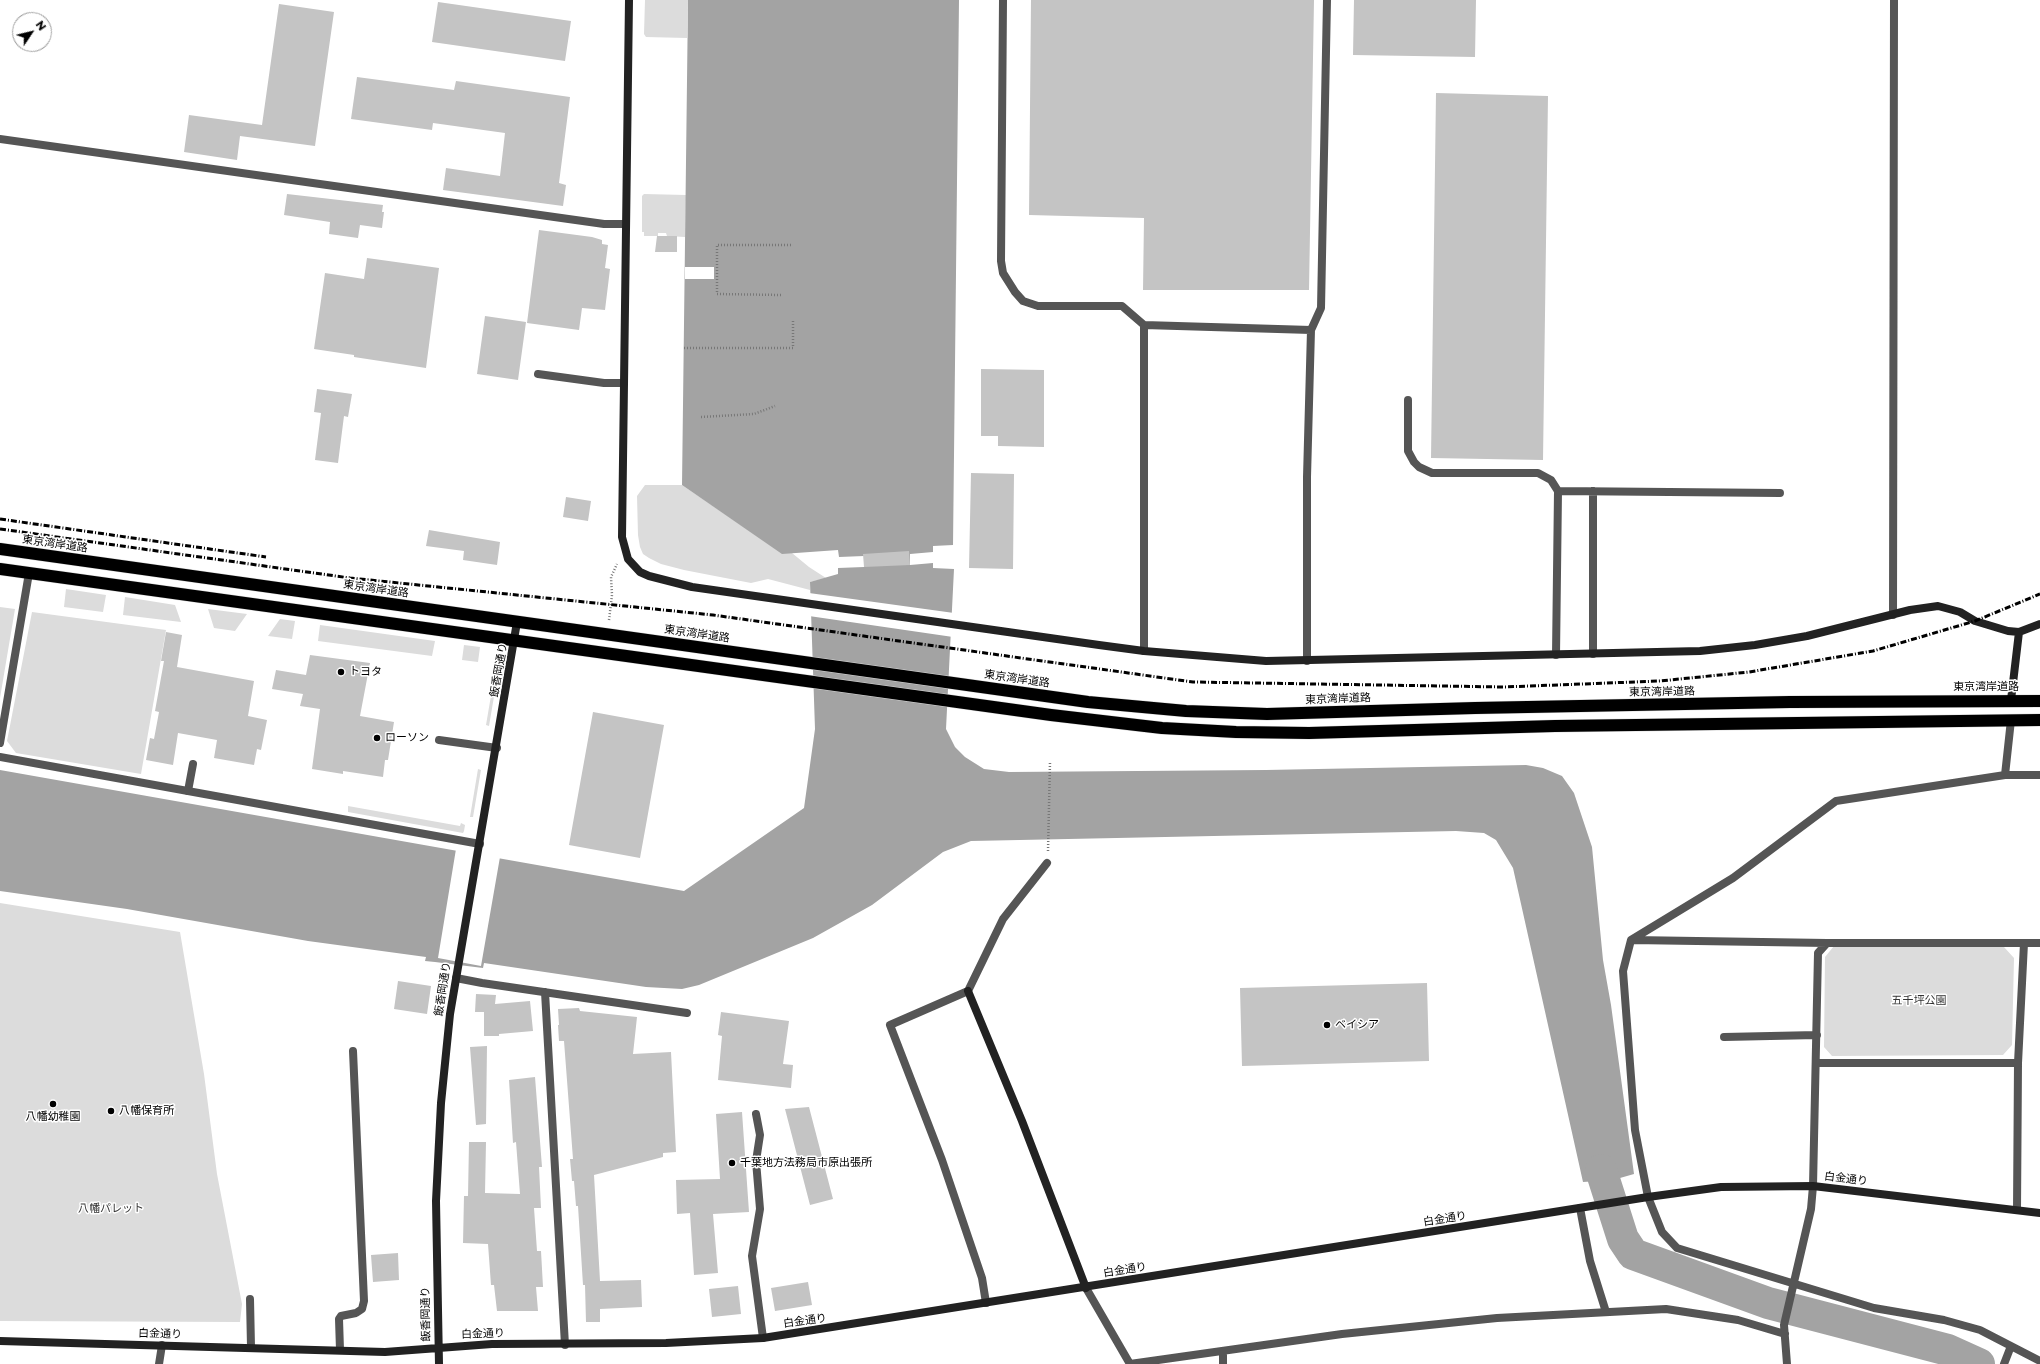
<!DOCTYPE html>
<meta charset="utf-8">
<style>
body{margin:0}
#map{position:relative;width:2040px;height:1364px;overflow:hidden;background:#fff;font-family:Montserrat,sans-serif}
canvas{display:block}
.north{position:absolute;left:12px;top:12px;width:40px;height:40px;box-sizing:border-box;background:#fff;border:1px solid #999;border-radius:50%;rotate:55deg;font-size:11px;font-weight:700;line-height:16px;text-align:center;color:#000}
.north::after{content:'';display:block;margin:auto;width:14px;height:18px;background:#000;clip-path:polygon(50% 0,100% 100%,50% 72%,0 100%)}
</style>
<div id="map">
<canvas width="2040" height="1364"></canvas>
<div class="north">N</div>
</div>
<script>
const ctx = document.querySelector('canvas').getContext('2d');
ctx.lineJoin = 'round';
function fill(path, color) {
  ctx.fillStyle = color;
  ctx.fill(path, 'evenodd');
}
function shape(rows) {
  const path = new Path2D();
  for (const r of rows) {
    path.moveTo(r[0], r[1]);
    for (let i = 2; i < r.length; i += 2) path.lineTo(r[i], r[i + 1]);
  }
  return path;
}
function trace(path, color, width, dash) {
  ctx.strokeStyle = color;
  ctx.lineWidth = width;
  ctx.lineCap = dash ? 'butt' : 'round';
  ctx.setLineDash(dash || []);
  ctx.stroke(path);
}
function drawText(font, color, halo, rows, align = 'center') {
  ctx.font = font + ' Montserrat,"Noto Sans JP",sans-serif';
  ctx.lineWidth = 3;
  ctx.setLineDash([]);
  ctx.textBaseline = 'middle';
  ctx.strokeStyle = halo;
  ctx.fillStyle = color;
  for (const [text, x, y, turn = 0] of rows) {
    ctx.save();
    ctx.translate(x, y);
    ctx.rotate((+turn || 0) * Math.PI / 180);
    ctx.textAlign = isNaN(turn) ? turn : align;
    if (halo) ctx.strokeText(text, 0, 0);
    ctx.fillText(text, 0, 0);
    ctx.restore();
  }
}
fill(shape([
 [645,0,688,0,687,38,646,37,644,34],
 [644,194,686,195,685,237,667,236,666,233,658,233,658,236,644,236,644,232,642,232,642,196],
 [645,485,682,485,782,553,792,553,809,567,826,578,810,582,810,590,768,579,751,583,684,570,661,564,649,558,643,554,640,547,638,535,637,496],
 [66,589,106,595,103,612,64,607],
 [125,597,175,605,181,622,123,615],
 [0,607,15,609,0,698],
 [208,609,247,614,235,631,214,628],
 [32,612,166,630,141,774,16,753,7,741],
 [280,619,295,621,292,639,268,636],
 [320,625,435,641,432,656,318,641],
 [464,645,480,647,478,662,462,660],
 [494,678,497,679,489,726,486,725],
 [478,769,481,770,473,817,470,817],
 [348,806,460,826,461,823,465,825,464,831,463,833,348,812],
 [0,903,180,932,204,1074,217,1174,242,1304,240,1322,0,1321],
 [1834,946,2004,947,2014,958,2012,1045,2003,1055,1832,1056,1824,1047,1825,957]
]), '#dcdcdc');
fill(shape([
 [688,0,959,0,953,545,933,546,933,552,910,554,910,565,933,563,933,568,954,569,946,729,955,747,965,757,984,769,1009,772,1266,770,1526,765,1543,768,1562,776,1574,793,1592,847,1603,960,1611,1005,1634,1174,1613,1180,1583,1182,1513,868,1496,840,1484,833,1456,831,971,841,943,852,872,905,813,938,699,985,682,989,646,987,484,963,483,968,435,962,425,961,426,957,308,941,127,909,0,891,0,770,684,891,804,808,815,729,810,582,838,574,838,568,864,567,864,556,839,557,838,550,782,554,682,485]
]), '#a3a3a3');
fill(shape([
 [685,267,714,267,714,279,685,279],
 [809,593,954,613,953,637,809,616],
 [456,849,500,857,481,966,438,958]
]), '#fff');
trace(shape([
 [1601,1170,1623,1239,1633,1254,1768,1303,1948,1350,1979,1364]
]), '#a3a3a3', 32);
fill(shape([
 [1031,0,1314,0,1309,290,1143,290,1144,218,1029,215],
 [1354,0,1476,0,1475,57,1353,55],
 [438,2,571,21,565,61,432,42],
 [279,4,334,12,315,146,240,136,237,160,184,152,189,115,262,125],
 [357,77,454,90,456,81,570,97,559,183,566,185,563,206,443,190,446,168,500,176,505,133,433,123,432,130,351,119],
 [1436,93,1548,96,1543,460,1431,458],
 [287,194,383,205,382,212,384,212,382,228,360,225,358,238,329,234,330,222,284,215],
 [539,230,592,237,602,240,602,244,608,245,605,268,610,269,605,310,582,308,579,330,527,323],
 [657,236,677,236,677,252,655,252],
 [367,258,439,268,426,368,354,357,354,355,314,349,325,273,364,279],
 [485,316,526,322,518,380,477,374],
 [981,369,1044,370,1044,447,998,446,998,436,981,436],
 [317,389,352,394,348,417,344,416,338,463,315,460,321,413,314,412],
 [971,473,1014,474,1013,569,969,568],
 [566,497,591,501,588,521,563,517],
 [429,530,500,542,497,565,463,560,464,551,426,546],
 [909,551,910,565,864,567,863,554],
 [166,632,182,635,177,667,254,681,248,716,267,720,261,750,257,749,254,765,214,758,217,740,178,733,173,765,146,760,150,738,154,739,159,712,155,711,164,661,161,661],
 [310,655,370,663,360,716,394,722,388,760,385,760,383,777,343,771,343,774,312,769,320,709,300,706,303,694,272,689,276,670,306,675],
 [593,712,664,725,640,858,569,845],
 [398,981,431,986,427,1014,394,1009],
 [1427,983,1429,1061,1242,1066,1240,988],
 [476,994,496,995,495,1004,530,1001,533,1031,499,1034,499,1036,484,1036,484,1012,475,1012],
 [579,1008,580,1011,637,1017,633,1054,671,1052,676,1152,663,1153,663,1157,594,1175,600,1281,641,1280,642,1307,600,1309,600,1322,586,1322,585,1285,583,1285,578,1206,576,1206,574,1181,572,1181,570,1159,573,1159,564,1041,559,1041,558,1025,559,1025,558,1009],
 [721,1012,789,1021,783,1064,793,1065,791,1088,718,1080,722,1036,718,1035],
 [487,1046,486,1124,476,1125,470,1047],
 [535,1077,542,1167,539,1167,541,1208,534,1208,537,1251,541,1251,543,1287,536,1287,538,1311,497,1311,494,1285,491,1285,488,1244,463,1243,464,1196,468,1196,469,1142,486,1142,485,1193,520,1194,516,1142,513,1143,509,1080],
 [809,1107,833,1199,810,1205,785,1109],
 [742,1112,749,1212,713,1214,718,1273,694,1275,690,1213,677,1214,676,1180,720,1179,716,1114],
 [398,1253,399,1280,373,1282,371,1255],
 [808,1282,812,1305,775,1311,771,1288],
 [738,1286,741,1314,712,1317,709,1289]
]), '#c4c4c4');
const highway = shape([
 [0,549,1088,702,1186,711,1267,714,1475,708,1790,702,2040,701],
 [0,569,1051,715,1162,728,1236,732,1309,733,1555,726,2040,720]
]);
trace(highway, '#dbdbdb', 13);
trace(shape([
 [781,295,717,294,717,245,793,245],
 [684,348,793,348,793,319],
 [701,417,754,414,775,406],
 [609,620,612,595,611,577,617,564],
 [1048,851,1050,762]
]), '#777', 2.5, [1, 2]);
trace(shape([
 [1003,0,1001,261,1003,273,1015,292,1023,301,1038,306,1122,306,1144,325,1311,330],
 [1144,325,1144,651],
 [538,374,604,383,624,383],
 [1408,400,1408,451,1414,462,1419,467,1432,473,1538,473,1551,480,1558,491,1780,493],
 [1893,615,1894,0],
 [1593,654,1593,491],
 [1556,655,1558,491],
 [1307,661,1307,477,1311,330,1321,308,1327,0],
 [439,740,497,748],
 [188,791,193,764],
 [250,1299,251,1347],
 [159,1364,162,1345]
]), '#555', 8);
trace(shape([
 [0,139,604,224,626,224],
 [0,743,29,573],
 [0,757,480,844],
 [2005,775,2011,720],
 [2040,775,2005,775,1836,801,1733,878,1631,940,1623,971,1635,1130,1648,1197,1662,1232,1677,1248,1874,1308,1944,1320,1980,1330,2040,1361],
 [1632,940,1827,943],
 [456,978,482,983,687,1013],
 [545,992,565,1345],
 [1724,1037,1817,1035],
 [1816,1063,2018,1063],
 [756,1114,760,1135,756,1161,760,1209,752,1256,763,1338],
 [1580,1208,1590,1261,1606,1312],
 [2017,1210,2018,1063,2024,943],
 [1086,1288,1130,1364],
 [986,1303,982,1278,942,1160,890,1025,968,991,1003,919,1047,863],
 [340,1350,339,1319,341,1316,356,1313,362,1309,364,1301,353,1051],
 [1130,1364,1342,1334,1497,1318,1666,1309,1738,1320,1785,1334],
 [1223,1364,1223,1351],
 [1787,1364,1784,1325,1811,1209,1813,1186,1818,953,1827,943,2040,943],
 [2004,1364,2011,1346]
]), '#555', 8);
trace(shape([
 [629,0,622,537,628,559,640,572,649,576,692,587,1099,645,1144,651,1266,661,1700,651,1755,645,1807,636,1910,610,1938,606,1960,612,1975,621,2008,631,2019,632,2040,624],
 [2011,700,2019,632],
 [968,991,1022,1121,1086,1288],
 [0,1341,385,1352,492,1344,666,1343,763,1338,1648,1197,1721,1187,1813,1186,2040,1213],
 [439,1364,436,1201,441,1103,450,1014,517,622]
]), '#222', 8);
trace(highway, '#000', 12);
trace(shape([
 [0,519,266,557],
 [0,529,350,578,713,615,1193,682,1504,687,1660,681,1749,672,1873,651,1975,621,2040,594]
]), '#000', 3, [6, 2, 1, 2]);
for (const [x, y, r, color] of [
 [341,672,4,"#000"],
 [377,738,4,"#000"],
 [1327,1025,4,"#000"],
 [53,1104,4,"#000"],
 [111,1111,4,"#000"],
 [732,1163,4,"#000"]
]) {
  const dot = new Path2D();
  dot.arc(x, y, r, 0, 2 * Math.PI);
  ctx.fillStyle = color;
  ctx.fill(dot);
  trace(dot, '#fff', 1.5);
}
drawText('11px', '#000', '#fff', [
 ["東京湾岸道路",55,544,8],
 ["東京湾岸道路",376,589,8],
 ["東京湾岸道路",697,634,8],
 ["飯香岡通り",499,670,-80],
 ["東京湾岸道路",1017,679,8],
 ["東京湾岸道路",1986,687],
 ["東京湾岸道路",1662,692,-1],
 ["東京湾岸道路",1338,699,-2],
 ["飯香岡通り",443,989,-81],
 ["白金通り",1846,1179,7],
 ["白金通り",1445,1219,-9],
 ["白金通り",1125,1270,-9],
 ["飯香岡通り",426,1314,-91],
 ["白金通り",805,1321,-8],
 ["白金通り",160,1334,2],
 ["白金通り",483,1334,-2]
]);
drawText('11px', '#000', '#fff', [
 ["トヨタ",349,672],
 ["ローソン",385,738],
 ["ベイシア",1335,1025],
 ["八幡保育所",119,1111],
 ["八幡幼稚園",53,1117,"center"],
 ["千葉地方法務局市原出張所",740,1163]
], 'left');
drawText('11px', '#333', '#fff', [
 ["五千坪公園",1919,1001],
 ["八幡パレット",111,1209]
]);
</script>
